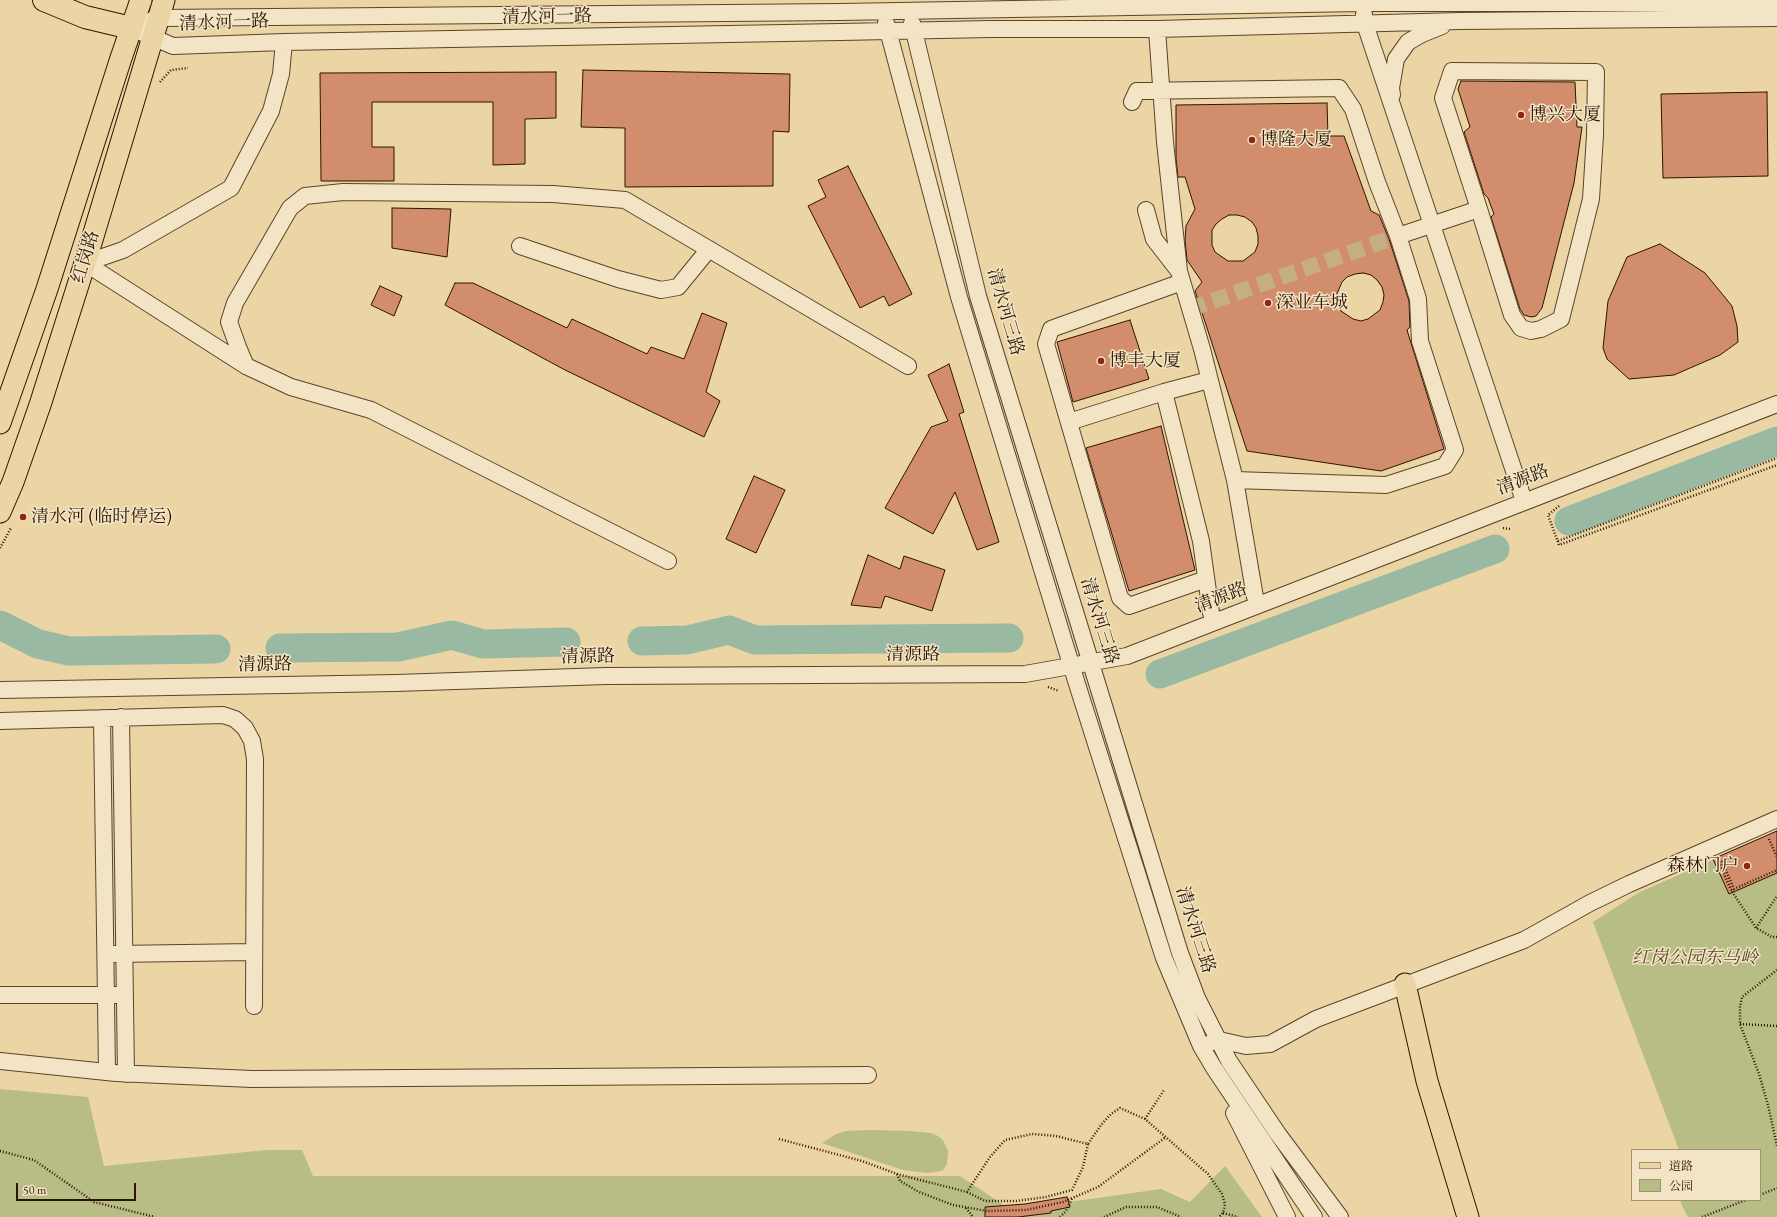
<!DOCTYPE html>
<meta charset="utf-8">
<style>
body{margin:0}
#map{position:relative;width:1777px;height:1217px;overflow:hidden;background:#ebd5a5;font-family:"EB Garamond","Noto Serif SC",serif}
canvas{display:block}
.legend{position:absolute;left:1631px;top:1149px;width:130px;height:52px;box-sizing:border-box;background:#f2e4c4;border:1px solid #a39176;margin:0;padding:5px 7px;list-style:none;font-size:12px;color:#2d1400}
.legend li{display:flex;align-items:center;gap:8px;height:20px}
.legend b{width:20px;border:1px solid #a39176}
.scale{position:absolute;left:16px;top:1183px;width:120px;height:18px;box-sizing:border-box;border:2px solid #2d1400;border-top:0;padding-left:5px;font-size:12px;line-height:14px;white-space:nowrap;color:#2d1400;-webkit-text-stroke:3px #f2e4c4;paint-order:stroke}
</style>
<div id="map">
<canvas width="1777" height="1217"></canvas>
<ul class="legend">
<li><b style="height:5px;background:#ebd5a5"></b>道路</li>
<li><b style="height:11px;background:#b8bd85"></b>公园</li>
</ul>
<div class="scale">50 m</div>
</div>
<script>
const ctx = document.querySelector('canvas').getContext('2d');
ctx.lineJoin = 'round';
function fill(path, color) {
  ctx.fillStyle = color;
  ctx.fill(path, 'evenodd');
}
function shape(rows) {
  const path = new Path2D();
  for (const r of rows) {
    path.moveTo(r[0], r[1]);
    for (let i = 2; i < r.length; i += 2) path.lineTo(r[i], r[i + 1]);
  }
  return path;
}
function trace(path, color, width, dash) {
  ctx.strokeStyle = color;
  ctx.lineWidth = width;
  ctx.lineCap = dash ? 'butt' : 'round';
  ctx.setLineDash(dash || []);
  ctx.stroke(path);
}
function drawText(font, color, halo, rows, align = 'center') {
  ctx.font = font + ' "EB Garamond","Noto Serif SC",serif';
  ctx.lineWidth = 3;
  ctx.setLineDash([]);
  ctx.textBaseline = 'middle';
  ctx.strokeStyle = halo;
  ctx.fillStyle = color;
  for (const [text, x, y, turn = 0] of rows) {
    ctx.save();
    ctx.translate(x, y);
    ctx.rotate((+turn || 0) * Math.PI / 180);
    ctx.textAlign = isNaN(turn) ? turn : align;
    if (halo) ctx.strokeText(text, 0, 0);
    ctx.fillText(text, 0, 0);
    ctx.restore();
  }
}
fill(shape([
 [1777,831,1777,1217,1688,1217,1681,1204,1681,1200,1760,1200,1760,1150,1679,1150,1593,922,1638,893],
 [0,1089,88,1097,104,1166,267,1150,302,1150,313,1176,960,1176,1011,1210,1161,1189,1190,1202,1225,1166,1262,1217,0,1217],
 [872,1130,909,1131,931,1133,938,1136,943,1140,948,1151,947,1164,943,1170,937,1172,927,1173,903,1170,822,1143,836,1134,846,1131]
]), '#b8bd85');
trace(shape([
 [1569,521,1777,441],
 [0,625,38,644,69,651,216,649],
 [642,641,687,640,729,630,755,640,1009,638],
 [280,648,398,647,452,635,483,644,566,642],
 [1160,674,1495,549]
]), '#99b9a2', 29);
const building = shape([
 [583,70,790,74,789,132,773,131,773,186,625,187,625,128,581,127,583,70],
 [556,72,556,118,525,119,525,164,493,165,493,102,372,102,372,147,394,147,394,181,321,181,320,73,556,72],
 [1461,81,1575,82,1577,127,1582,127,1574,183,1542,308,1536,316,1531,317,1524,315,1520,309,1491,217,1494,214,1488,198,1484,194,1464,132,1470,127,1458,89,1461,81],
 [1767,92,1768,176,1663,178,1661,94,1767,92],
 [1327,103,1328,136,1344,136,1371,211,1379,215,1389,239,1409,301,1410,327,1407,330,1444,449,1381,471,1247,451,1195,291,1202,282,1187,260,1185,240,1186,226,1195,209,1185,177,1178,177,1176,159,1176,105,1327,103],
 [1229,215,1237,215,1245,217,1252,222,1256,228,1258,236,1258,244,1255,252,1243,261,1228,261,1215,252,1212,245,1212,230,1216,224,1222,219,1229,215],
 [1363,273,1371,275,1377,280,1382,287,1384,295,1383,302,1380,310,1368,319,1361,321,1353,319,1341,311,1337,304,1336,296,1342,282,1347,277,1355,274,1363,273],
 [848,166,912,294,889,306,884,296,860,308,808,206,826,197,818,180,848,166],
 [392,208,451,209,447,257,392,248,392,208],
 [1660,244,1705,273,1732,306,1737,326,1738,342,1720,355,1674,375,1629,379,1607,359,1603,348,1608,301,1627,257,1660,244],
 [455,283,473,283,567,328,572,319,647,354,651,347,684,359,702,313,727,323,706,392,720,401,704,437,565,370,445,305,455,283],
 [380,286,402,296,394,316,371,305,380,286],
 [1130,320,1149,379,1073,402,1057,342,1130,320],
 [949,364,964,412,959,414,999,542,977,550,955,492,933,534,885,508,931,427,948,421,928,375,949,364],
 [1161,426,1195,570,1129,591,1086,448,1161,426],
 [754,476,785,490,756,553,726,539,754,476],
 [868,555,900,569,904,556,945,570,932,611,885,596,881,608,851,605,868,555],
 [1777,831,1777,873,1729,894,1713,859,1777,831],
 [1067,1197,1070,1207,1051,1211,1051,1213,1018,1217,985,1217,985,1207,1025,1204,1067,1197]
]);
fill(building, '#d28d6c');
trace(building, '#2d1400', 1);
trace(shape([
 [1190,309,1398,236]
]), '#c5ae84', 16, [16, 8]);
const minor = shape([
 [1364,14,1365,24,1524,501],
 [886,23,959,297,1077,684,1164,958,1201,1046,1214,1068,1314,1217],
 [912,23,978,296,1180,953,1197,998,1229,1061,1278,1134,1340,1217],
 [131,28,173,46,284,42,840,32,990,29,1157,29,1460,21,1777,18],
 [131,28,158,18,840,12,1362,3,1777,3],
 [1157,29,1165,142,1179,271,1202,349,1235,480,1255,597],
 [1392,95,1391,88,1396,59,1408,42,1422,34,1442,26],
 [1132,102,1137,91,1339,88,1353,109,1377,182,1398,236,1418,299,1420,341,1455,450,1445,466,1386,485,1235,480],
 [1146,210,1154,239,1178,270],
 [1398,236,1479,209,1443,98,1452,71,1596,72,1595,135,1591,199,1561,319,1541,329,1531,331,1521,328,1512,315,1479,209],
 [520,246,618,279,661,290,678,287,709,249],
 [85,263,246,366,291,387,371,410,668,561],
 [85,263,123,250,231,188,271,111,281,74,284,42],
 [1182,282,1051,329,1046,344,1120,598,1129,606,1206,579],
 [246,366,238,347,229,322,235,303,290,208,305,196,343,192,553,194,625,200,908,366],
 [1164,392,1201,541,1211,613],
 [1069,422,1164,392,1209,380],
 [0,690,396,683,606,676,1025,674,1127,656,1777,404],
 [121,717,126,1074],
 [102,718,107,1072],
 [0,721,223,715,235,719,245,728,252,741,255,759,254,1006],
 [114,954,254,952],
 [0,995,117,995],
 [1212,1042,1219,1040,1246,1046,1270,1044,1316,1019,1524,940,1590,903,1629,884,1777,819],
 [0,1061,116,1073,252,1079,868,1075],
 [1234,1113,1287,1217]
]);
const major = shape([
 [0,423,47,289,121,58,141,0],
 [0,512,13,482,40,405,85,263,164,0],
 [1405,984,1427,1081,1468,1217]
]);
const highway = shape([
 [44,0,85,17,131,28]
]);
trace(minor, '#5c4429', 18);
trace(major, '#2d1400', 23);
trace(highway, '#2d1400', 24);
trace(shape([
 [160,82,171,70,188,68],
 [1559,506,1548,515,1559,545,1777,465],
 [1503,528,1511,529],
 [1558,541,1777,458],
 [0,548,11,528],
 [1048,687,1059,691],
 [1769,839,1777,857],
 [1722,861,1734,889,1777,870],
 [1719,862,1731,890],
 [1732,890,1731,890,1756,928,1772,937,1777,937],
 [1756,928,1777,896],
 [1777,970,1742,997,1740,1007,1740,1024,1759,1074,1768,1105,1777,1146],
 [1740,1024,1777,1026],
 [1145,1119,1164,1090],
 [779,1139,862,1161,897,1174,967,1192,990,1157,1005,1140,1032,1134,1056,1136,1088,1144,1101,1125,1111,1114,1120,1108,1145,1119,1208,1174,1222,1194,1225,1204,1223,1213,1219,1217],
 [0,1151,34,1160,94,1202,155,1217],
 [897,1174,900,1181,919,1192,953,1205,987,1211,1026,1210,1063,1202,1098,1187,1166,1137],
 [967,1192,985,1201,1016,1201,1046,1197,1072,1190,1083,1167,1088,1144],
 [1760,1195,1777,1188],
 [966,1208,973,1217],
 [1223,1213,1238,1217],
 [1060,1217,1066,1211,1072,1199],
 [1104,1217,1126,1207,1157,1207,1181,1217],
 [1702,1217,1746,1200]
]), '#2d1400', 2.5, [1, 2]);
trace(minor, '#f2e4c4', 16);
trace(major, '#ebd5a5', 21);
trace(highway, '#ebd5a5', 22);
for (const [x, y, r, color] of [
 [1521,115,4,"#8f2418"],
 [1252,140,4,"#8f2418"],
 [1268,303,4,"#8f2418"],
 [1101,361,4,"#8f2418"],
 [23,517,4,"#8f2418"],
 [1747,866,4,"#8f2418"]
]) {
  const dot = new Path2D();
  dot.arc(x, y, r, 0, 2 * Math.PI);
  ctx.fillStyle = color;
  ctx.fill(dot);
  trace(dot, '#f2e4c4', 1.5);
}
drawText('18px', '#2d1400', '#f2e4c4', [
 ["清水河一路",547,17,-1],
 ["清水河一路",224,23,-2],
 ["红岗路",86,257,-73],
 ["清水河三路",1005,312,74],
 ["清源路",1523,480,-21],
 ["清源路",1221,598,-21],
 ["清水河三路",1099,621,73],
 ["清源路",913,655],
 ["清源路",588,657,-1],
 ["清源路",265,665,-1],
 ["清水河三路",1195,930,72]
]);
drawText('18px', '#2d1400', '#f2e4c4', [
 ["博兴大厦",1529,115],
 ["博隆大厦",1260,140],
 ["深业车城",1276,303],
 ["博丰大厦",1109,361],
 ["清水河 (临时停运)",31,517],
 ["森林门户",1739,866,"right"]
], 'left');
drawText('italic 18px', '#574728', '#f2e4c4', [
 ["红岗公园东马岭",1695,958]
]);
</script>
